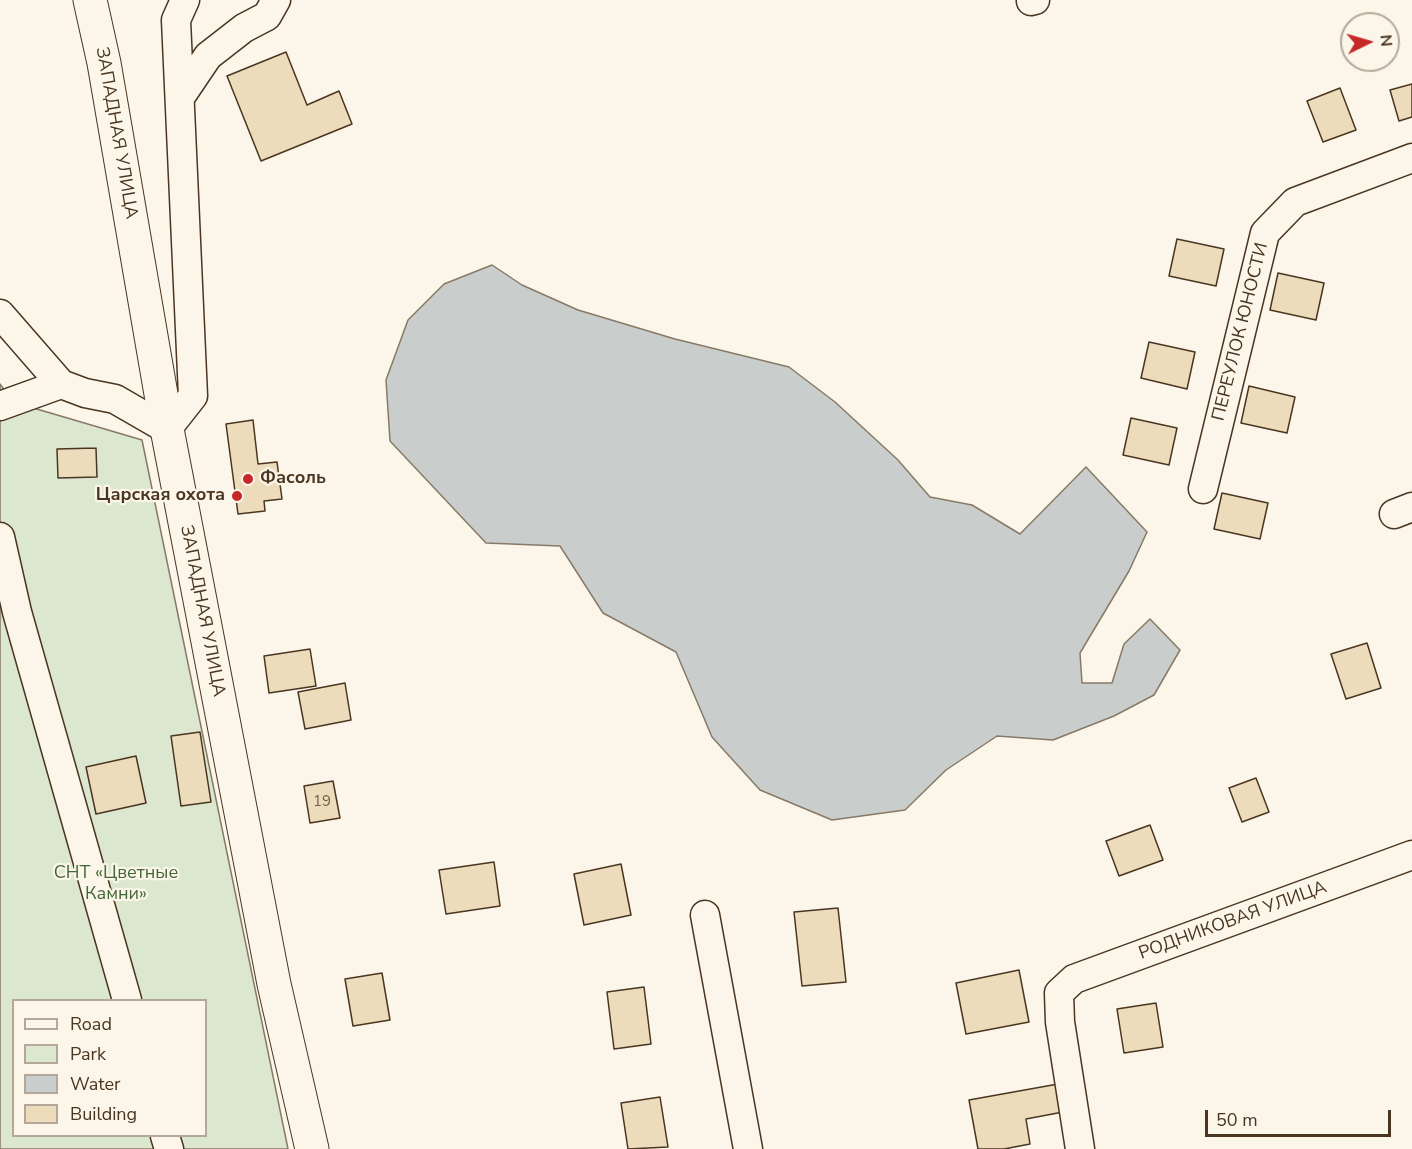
<!DOCTYPE html>
<meta charset="utf-8">
<style>
body{margin:0}
#map{position:relative;width:1412px;height:1149px;overflow:hidden;background:#fbf6e9;font-family:"Nunito Sans",sans-serif}
canvas{display:block}
.legend{position:absolute;left:12px;top:999px;width:195px;height:138px;box-sizing:border-box;background:#fbf6e9;border:2px solid #b4a999;margin:0;padding:8px 10px;list-style:none;font-size:18px;color:#4a3520}
.legend li{display:flex;align-items:center;gap:12px;height:30px}
.legend b{width:30px;border:2px solid #b4a999}
.north{position:absolute;left:1340px;top:12px;width:60px;height:60px;box-sizing:border-box;background:#fbf6e9;border:2px solid #b4a999;border-radius:50%;rotate:85deg;font-size:16px;font-weight:700;line-height:24px;text-align:center;color:#4a3520}
.north::after{content:'';display:block;margin:auto;width:21px;height:27px;background:#c62828;clip-path:polygon(50% 0,100% 100%,50% 72%,0 100%)}
.scale{position:absolute;left:1205px;top:1110px;width:186px;height:27px;box-sizing:border-box;border:3px solid #4a3520;border-top:0;padding-left:8px;font-size:18px;line-height:21px;white-space:nowrap;color:#4a3520;-webkit-text-stroke:4px #fbf6e9;paint-order:stroke}
</style>
<div id="map">
<canvas width="1412" height="1149"></canvas>
<ul class="legend">
<li><b style="height:8px;background:#fbf6e9"></b>Road</li>
<li><b style="height:16px;background:#dce7d0"></b>Park</li>
<li><b style="height:16px;background:#c9cecd"></b>Water</li>
<li><b style="height:16px;background:#ecdcbc"></b>Building</li>
</ul>
<div class="north">N</div>
<div class="scale">50 m</div>
</div>
<script>
const ctx = document.querySelector('canvas').getContext('2d');
ctx.lineJoin = 'round';
function fill(path, color) {
  ctx.fillStyle = color;
  ctx.fill(path, 'evenodd');
}
function shape(rows) {
  const path = new Path2D();
  for (const r of rows) {
    path.moveTo(r[0], r[1]);
    for (let i = 2; i < r.length; i += 2) path.lineTo(r[i], r[i + 1]);
  }
  return path;
}
function trace(path, color, width, dash) {
  ctx.strokeStyle = color;
  ctx.lineWidth = width;
  ctx.lineCap = dash ? 'butt' : 'round';
  ctx.setLineDash(dash || []);
  ctx.stroke(path);
}
function drawText(font, color, halo, rows, align = 'center') {
  ctx.font = font + ' "Nunito Sans",sans-serif';
  ctx.lineWidth = 4.5;
  ctx.setLineDash([]);
  ctx.textBaseline = 'middle';
  ctx.strokeStyle = halo;
  ctx.fillStyle = color;
  for (const [text, x, y, turn = 0] of rows) {
    ctx.save();
    ctx.translate(x, y);
    ctx.rotate((+turn || 0) * Math.PI / 180);
    ctx.textAlign = isNaN(turn) ? turn : align;
    if (halo) ctx.strokeText(text, 0, 0);
    ctx.fillText(text, 0, 0);
    ctx.restore();
  }
}
const green = shape([
 [0,384,13,402,142,440,288,1149,0,1149,0,384],
 [14,1000,206,1000,206,1136,14,1136,14,1000]
]);
fill(green, '#dce7d0');
trace(green, '#887966', 1.5);
const water = shape([
 [492,265,522,285,578,310,675,339,789,367,835,402,898,460,930,497,972,505,1020,534,1086,467,1147,532,1129,571,1080,653,1082,683,1112,683,1124,644,1150,619,1180,650,1154,695,1114,716,1053,740,997,736,946,770,905,810,832,820,760,790,712,737,676,652,603,613,560,546,486,543,390,441,386,380,408,320,444,284,492,265]
]);
fill(water, '#c9cecd');
trace(water, '#887966', 1.5);
const building = shape([
 [286,52,307,105,339,91,352,124,261,161,227,76,286,52],
 [1412,84,1412,117,1399,121,1390,90,1412,84],
 [1340,88,1356,130,1323,142,1307,101,1340,88],
 [1177,239,1224,249,1216,286,1169,276,1177,239],
 [1278,273,1324,283,1316,320,1270,310,1278,273],
 [1149,342,1195,352,1187,389,1141,378,1149,342],
 [1249,386,1295,397,1287,433,1241,423,1249,386],
 [1131,418,1177,428,1169,465,1123,455,1131,418],
 [253,420,258,464,277,462,282,499,264,501,265,511,238,514,226,424,253,420],
 [96,448,97,477,58,478,57,449,96,448],
 [1222,493,1268,503,1260,539,1214,529,1222,493],
 [1367,643,1381,688,1346,699,1331,654,1367,643],
 [310,649,316,686,269,693,264,656,310,649],
 [345,683,351,720,305,729,298,692,345,683],
 [200,732,211,802,181,806,171,736,200,732],
 [136,756,146,803,96,814,86,767,136,756],
 [1256,778,1269,812,1242,822,1229,788,1256,778],
 [333,781,340,818,310,823,304,786,333,781],
 [1150,825,1163,860,1119,876,1106,841,1150,825],
 [494,862,500,906,446,914,439,870,494,862],
 [621,864,631,915,584,925,574,874,621,864],
 [838,908,846,982,802,986,794,912,838,908],
 [1019,970,1029,1022,966,1034,956,983,1019,970],
 [382,973,390,1020,353,1026,345,979,382,973],
 [644,987,651,1044,614,1049,607,992,644,987],
 [1156,1003,1163,1047,1124,1053,1117,1009,1156,1003],
 [1058,1084,1063,1112,1026,1119,1030,1144,1004,1149,978,1149,969,1100,1058,1084],
 [660,1097,668,1147,628,1149,621,1103,660,1097]
]);
fill(building, '#ecdcbc');
trace(building, '#4a3520', 1.5);
const minor = shape([
 [1031,1,1035,0],
 [181,96,208,56,244,28,267,16,276,0],
 [0,314,61,384,85,393,115,399,167,429,193,396,176,20,185,0],
 [0,406,61,384],
 [1203,489,1265,233,1295,202,1412,158],
 [1394,514,1412,507],
 [0,537,17,612,127,1000],
 [705,915,748,1149],
 [165,1136,169,1149],
 [1080,1149,1060,1022,1059,993,1074,979,1412,855]
]);
const major = shape([
 [90,0,104,63,167,429,274,984,312,1149]
]);
trace(minor, '#4a3520', 31);
trace(major, '#4a3520', 35);
trace(minor, '#fbf6e9', 28);
trace(major, '#fbf6e9', 33);
for (const [x, y, r, color] of [
 [248,479,6,"#c62828"],
 [237,496,6,"#c62828"]
]) {
  const dot = new Path2D();
  dot.arc(x, y, r, 0, 2 * Math.PI);
  ctx.fillStyle = color;
  ctx.fill(dot);
  trace(dot, '#fbf6e9', 2);
}
drawText('15px', '#725f47', null, [
 ["19",322,802]
]);
drawText('18px', '#4a3520', '#fbf6e9', [
 ["ЗАПАДНАЯ УЛИЦА",116,133,80],
 ["ПЕРЕУЛОК ЮНОСТИ",1241,332,-76],
 ["ЗАПАДНАЯ УЛИЦА",202,611,79],
 ["РОДНИКОВАЯ УЛИЦА",1233,921,-20]
]);
drawText('bold 18px', '#4a3520', '#fbf6e9', [
 ["Фасоль",260,479],
 ["Царская охота",225,496,"right"]
], 'left');
drawText('18px', '#436837', '#fbf6e9', [
 ["СНТ «Цветные",116,874],
 ["Камни»",116,895]
]);
</script>
